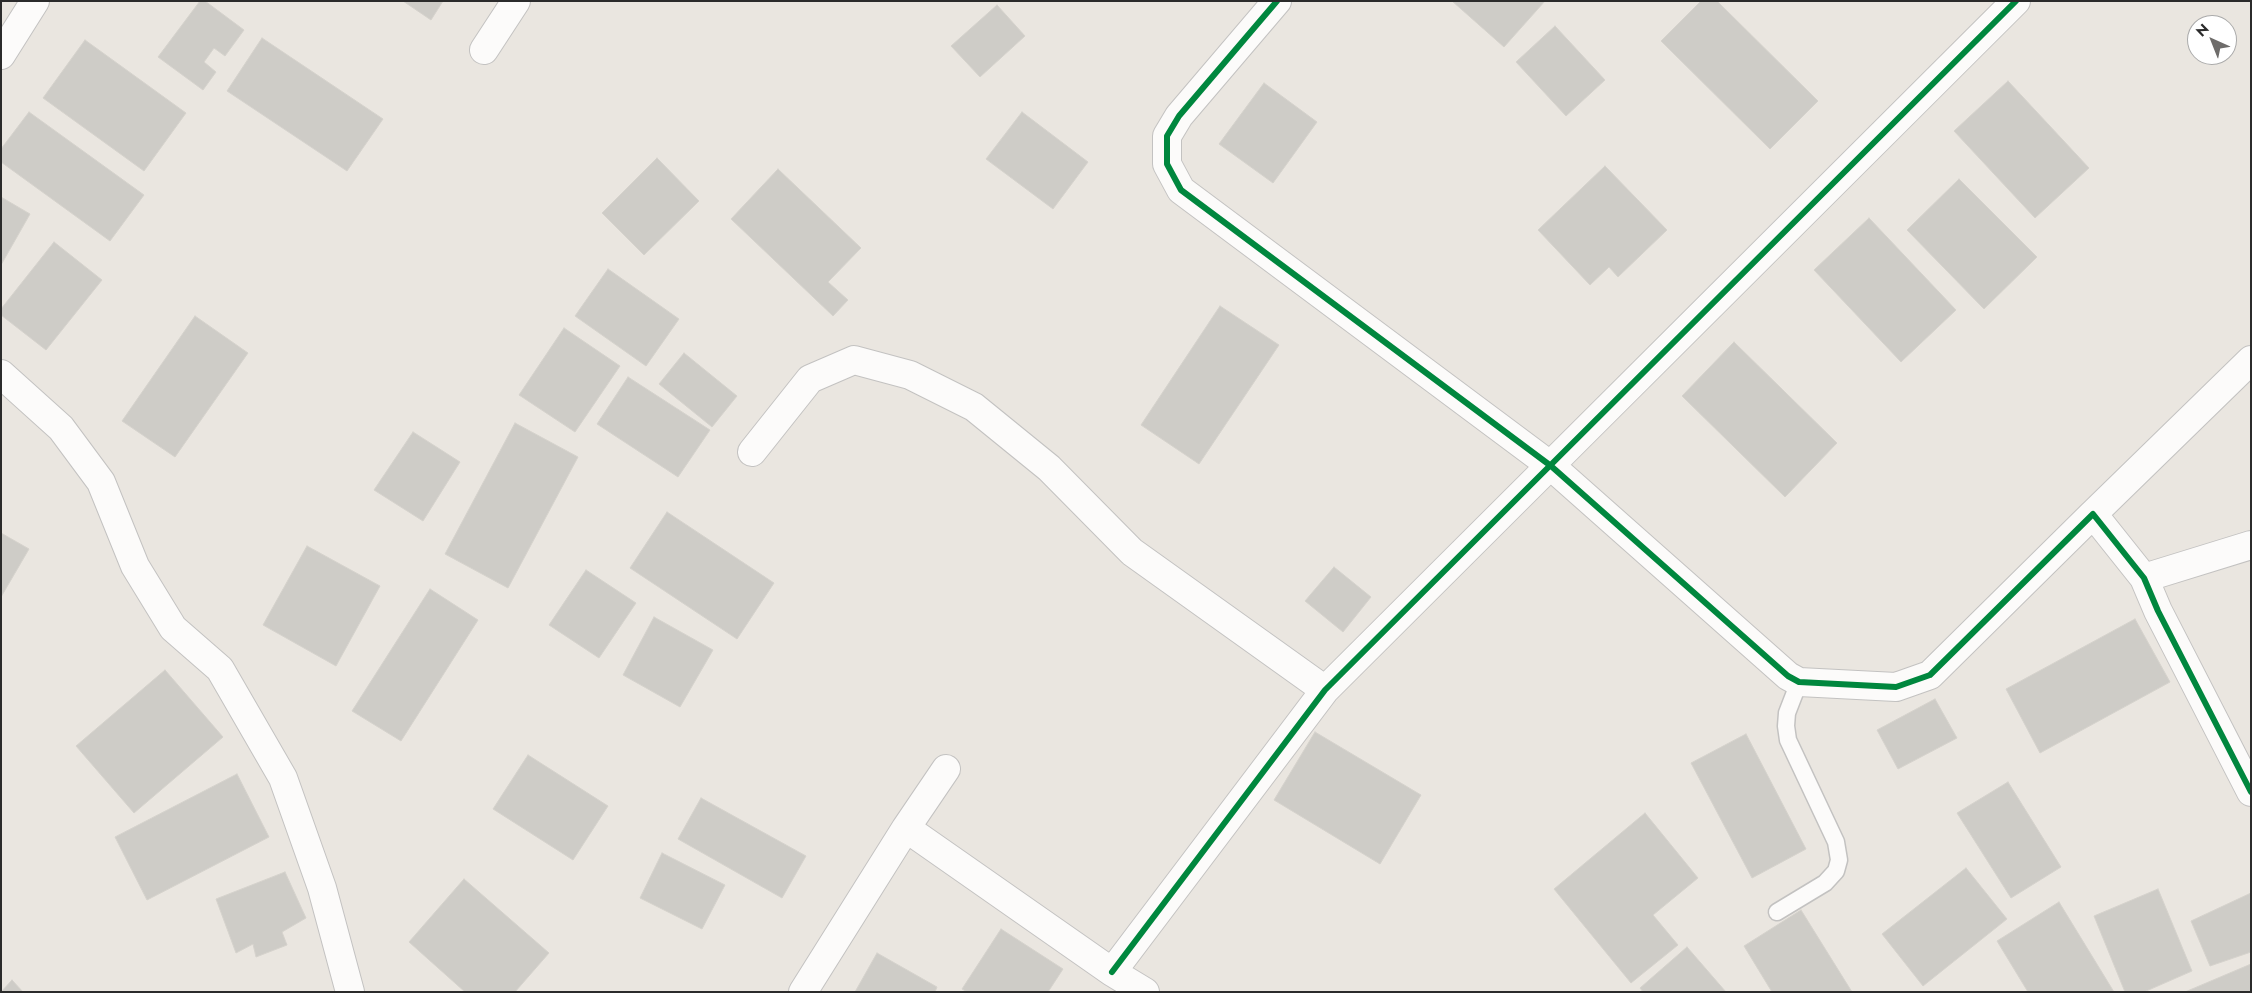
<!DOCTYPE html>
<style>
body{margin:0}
#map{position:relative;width:2252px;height:993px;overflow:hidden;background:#eae6e0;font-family:Jost,sans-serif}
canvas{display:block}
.frame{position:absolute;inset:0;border:2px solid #2b2b2b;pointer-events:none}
.north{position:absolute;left:2187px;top:15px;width:50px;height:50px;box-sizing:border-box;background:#fff;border:1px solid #aaa;border-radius:50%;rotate:316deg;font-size:14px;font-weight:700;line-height:20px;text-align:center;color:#2b2b2b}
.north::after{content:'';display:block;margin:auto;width:18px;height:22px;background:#6e6c6a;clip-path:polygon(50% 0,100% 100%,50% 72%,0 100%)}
</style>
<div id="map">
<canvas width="2252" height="993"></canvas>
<div class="frame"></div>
<div class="north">N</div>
</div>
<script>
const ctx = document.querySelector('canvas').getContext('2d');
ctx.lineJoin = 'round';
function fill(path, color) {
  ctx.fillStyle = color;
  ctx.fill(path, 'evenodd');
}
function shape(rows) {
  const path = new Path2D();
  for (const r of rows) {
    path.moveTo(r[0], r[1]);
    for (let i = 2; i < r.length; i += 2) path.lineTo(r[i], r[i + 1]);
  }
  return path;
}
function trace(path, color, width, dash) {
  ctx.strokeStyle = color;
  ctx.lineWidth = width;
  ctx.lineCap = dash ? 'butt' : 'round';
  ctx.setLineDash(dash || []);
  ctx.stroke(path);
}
const building = shape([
 [200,1,205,1,244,30,225,56,214,48,204,62,216,72,203,90,158,57,200,1],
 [403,1,443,1,431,20,403,1],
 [1452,1,1545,1,1504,47,1452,1],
 [1701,1,1717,1,1818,101,1770,149,1661,41,1701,1],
 [997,5,1025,36,980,77,951,46,997,5],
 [1555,26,1605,80,1566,116,1516,62,1555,26],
 [262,38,383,119,347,171,227,91,262,38],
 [85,40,186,113,144,171,43,98,85,40],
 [2008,81,2089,168,2035,218,1954,131,2008,81],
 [1264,83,1317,122,1273,183,1219,144,1264,83],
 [29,112,144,195,110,241,1,162,1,149,29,112],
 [1022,112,1088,162,1053,209,986,159,1022,112],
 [657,158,699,201,644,255,602,213,657,158],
 [1605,166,1667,230,1618,277,1609,267,1590,285,1538,230,1605,166],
 [778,169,861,248,828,282,848,300,833,316,731,219,778,169],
 [1959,179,2037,257,1984,309,1907,230,1959,179],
 [1,197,30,214,1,265,1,197],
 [1869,218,1956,310,1901,362,1814,270,1869,218],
 [54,242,102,280,46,350,1,315,1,309,54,242],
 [608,269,679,319,646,366,575,316,608,269],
 [1220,306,1279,345,1199,464,1141,425,1220,306],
 [195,316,248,353,175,457,122,421,195,316],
 [564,328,620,366,575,432,519,395,564,328],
 [1734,342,1837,443,1785,497,1682,396,1734,342],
 [684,353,737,396,712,427,659,384,684,353],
 [628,377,710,430,678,477,597,424,628,377],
 [515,423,578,457,508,588,445,554,515,423],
 [413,432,460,462,423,521,374,490,413,432],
 [667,512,774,583,737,639,630,568,667,512],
 [1,533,29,549,1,597,1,533],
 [307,546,380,586,336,666,263,625,307,546],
 [1334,567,1371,597,1343,632,1305,601,1334,567],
 [586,570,636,603,599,658,549,625,586,570],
 [430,589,478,620,401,741,352,711,430,589],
 [654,617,713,650,680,707,623,675,654,617],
 [2135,619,2170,682,2040,753,2006,689,2135,619],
 [165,670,223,737,134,813,76,746,165,670],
 [1935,699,1957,738,1898,769,1877,730,1935,699],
 [1315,732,1421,795,1380,864,1274,800,1315,732],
 [1746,734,1806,849,1752,878,1691,763,1746,734],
 [528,755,608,806,573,860,493,809,528,755],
 [237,774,269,837,147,900,115,837,237,774],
 [2008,782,2061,867,2011,898,1957,813,2008,782],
 [701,798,806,856,782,898,678,839,701,798],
 [1645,813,1698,878,1653,915,1678,945,1631,983,1554,889,1645,813],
 [662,853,725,885,702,929,640,898,662,853],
 [1966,868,2007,919,1923,986,1882,934,1966,868],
 [285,872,306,918,282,932,287,945,256,957,253,944,236,953,216,899,285,872],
 [464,879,549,953,515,992,465,992,409,942,464,879],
 [2158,889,2192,971,2144,992,2125,992,2094,916,2158,889],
 [2251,893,2251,952,2210,966,2191,921,2251,893],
 [2059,902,2114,992,2028,992,1997,941,2059,902],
 [1801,910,1852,992,1772,992,1744,946,1801,910],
 [1001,929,1063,969,1048,992,967,992,962,989,1001,929],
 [1687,947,1726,992,1643,992,1640,988,1687,947],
 [877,953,937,987,935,992,855,992,877,953],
 [2251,964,2251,992,2185,992,2251,964],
 [12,980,23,992,1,992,12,980]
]);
fill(building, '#ceccc7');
trace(building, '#d5d2cc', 1);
const lane = shape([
 [1777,912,1825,883,1836,871,1839,860,1836,842,1788,740,1786,726,1787,713,1799,682]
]);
const street = shape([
 [1277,1,1179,116,1167,136,1167,164,1181,190,1551,466,1788,676,1799,682,1896,687,1930,675,2093,514,2144,578,2158,611,2251,792],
 [484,50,516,1],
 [1,55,35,1],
 [1,374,61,428,101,482,135,566,173,628,220,669,283,778,322,888,350,992],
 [752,452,810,379,854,360,910,375,974,407,1049,468,1132,552,1325,690],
 [2093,514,2251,360],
 [2144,578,2251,545],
 [906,828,1112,972,1145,992],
 [1112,972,1325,690,2016,1],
 [803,992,906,828,946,769]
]);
trace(lane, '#c3c2c1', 19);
trace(street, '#c3c2c1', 30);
trace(lane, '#fcfbfa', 16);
trace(street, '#fcfbfa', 28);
trace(shape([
 [1277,1,1179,116,1167,136,1167,164,1181,190,1551,466,1788,676,1799,682,1896,687,1930,675,2093,514,2144,578,2158,611,2251,792],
 [1112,972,1325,690,2016,1]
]), '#00873e', 6);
</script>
